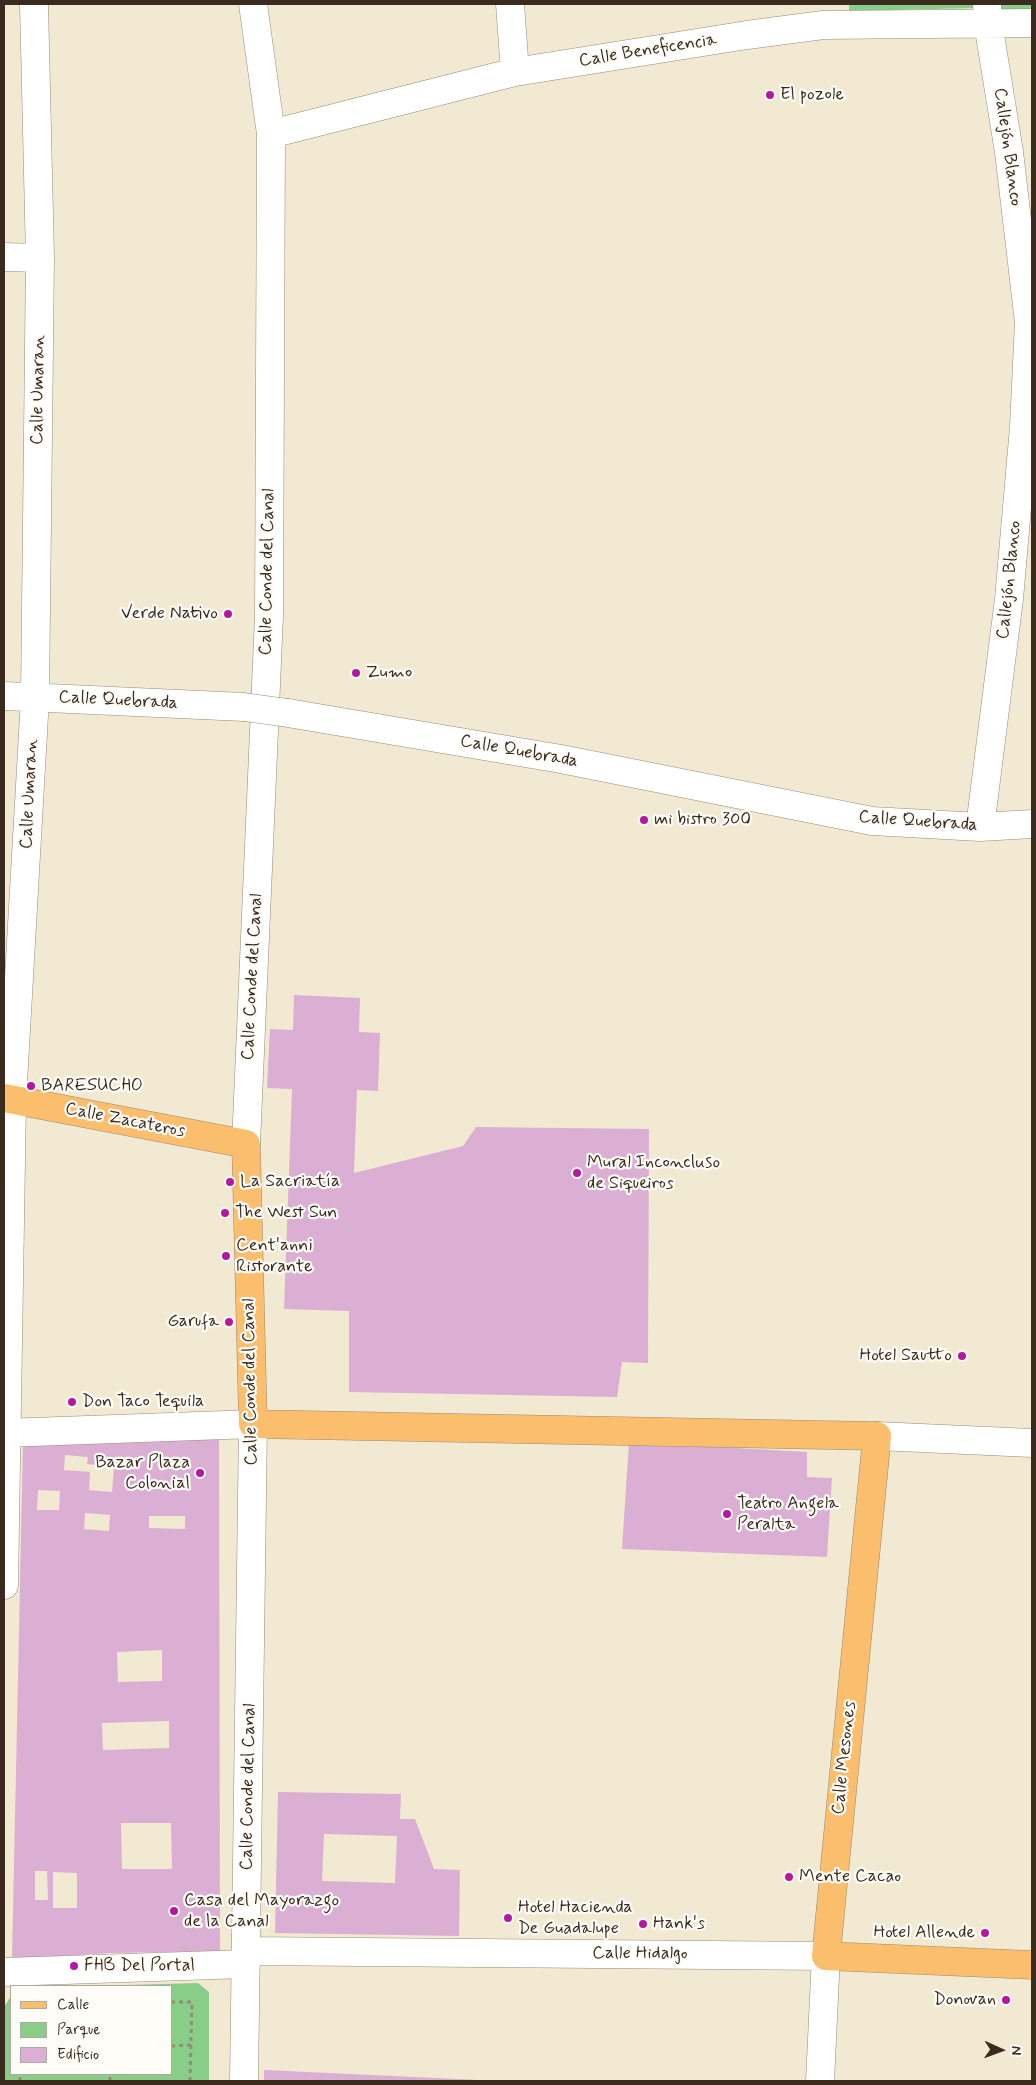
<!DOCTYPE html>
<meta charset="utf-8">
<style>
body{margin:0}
#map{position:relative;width:1036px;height:2085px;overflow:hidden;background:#f2e9d2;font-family:Mynerve,sans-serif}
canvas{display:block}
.frame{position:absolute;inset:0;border:5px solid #3b2a1e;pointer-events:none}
.legend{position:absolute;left:10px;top:1985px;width:162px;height:90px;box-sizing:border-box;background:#fdfcf7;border:1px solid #afa8a0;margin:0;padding:6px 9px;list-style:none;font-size:15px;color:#3b2a1e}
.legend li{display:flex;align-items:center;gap:10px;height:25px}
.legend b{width:25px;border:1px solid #afa8a0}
.north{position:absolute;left:976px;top:2025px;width:50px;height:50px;-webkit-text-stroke:4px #fdfcf7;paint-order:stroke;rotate:92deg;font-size:14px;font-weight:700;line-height:20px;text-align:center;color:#3b2a1e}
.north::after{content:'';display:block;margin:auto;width:18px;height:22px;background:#3b2a1e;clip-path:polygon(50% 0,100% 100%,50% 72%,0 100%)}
</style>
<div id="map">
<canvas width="1036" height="2085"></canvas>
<div class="frame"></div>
<ul class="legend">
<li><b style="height:6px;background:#fabe6d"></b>Calle</li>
<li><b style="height:14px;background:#89ce88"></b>Parque</li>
<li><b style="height:14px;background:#dbafd3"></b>Edificio</li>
</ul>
<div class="north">N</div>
</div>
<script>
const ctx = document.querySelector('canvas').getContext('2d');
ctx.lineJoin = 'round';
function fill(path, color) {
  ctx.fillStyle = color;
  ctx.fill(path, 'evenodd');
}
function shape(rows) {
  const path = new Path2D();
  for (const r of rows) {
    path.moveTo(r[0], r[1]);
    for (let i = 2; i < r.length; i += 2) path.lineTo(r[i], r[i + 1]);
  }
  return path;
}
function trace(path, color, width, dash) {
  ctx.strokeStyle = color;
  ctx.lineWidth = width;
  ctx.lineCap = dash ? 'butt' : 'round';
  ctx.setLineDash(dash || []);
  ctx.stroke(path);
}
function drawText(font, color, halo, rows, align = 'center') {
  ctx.font = font + ' Mynerve,sans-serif';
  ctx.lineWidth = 4.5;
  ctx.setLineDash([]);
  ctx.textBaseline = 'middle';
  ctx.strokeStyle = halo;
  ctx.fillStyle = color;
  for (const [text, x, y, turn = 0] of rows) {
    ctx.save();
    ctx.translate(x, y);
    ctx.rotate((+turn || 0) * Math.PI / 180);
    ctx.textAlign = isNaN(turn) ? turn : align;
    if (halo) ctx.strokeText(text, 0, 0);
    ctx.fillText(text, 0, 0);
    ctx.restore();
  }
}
fill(shape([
 [849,4,977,4,977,8,849,11],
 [1001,4,1032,4,1032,9,1001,9],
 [198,1983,209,1992,209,2081,4,2081,4,2007,11,1996,11,2074,171,2074,171,1986,92,1986]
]), '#89ce88');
fill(shape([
 [294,995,360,998,359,1032,380,1033,378,1091,357,1090,354,1173,463,1146,476,1127,649,1129,648,1363,622,1362,617,1397,349,1392,349,1311,284,1309,292,1089,267,1088,270,1029,293,1030],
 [219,1437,220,1951,111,1953,12,1959,23,1442],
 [65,1455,88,1457,87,1464,114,1467,112,1492,89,1490,90,1472,64,1470],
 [38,1490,60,1491,59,1510,37,1510],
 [85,1513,110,1515,109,1531,84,1529],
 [149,1516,185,1516,185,1529,149,1528],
 [162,1650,162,1681,118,1682,117,1652],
 [169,1721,169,1748,103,1750,102,1723],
 [121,1823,171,1823,172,1869,122,1869],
 [35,1871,47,1871,48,1900,35,1900],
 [53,1872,77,1873,77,1908,53,1908],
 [629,1442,807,1452,807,1477,832,1478,827,1557,622,1549],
 [278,1792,401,1794,400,1819,415,1819,434,1869,460,1870,459,1936,275,1933],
 [324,1834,397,1836,395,1883,322,1881],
 [264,2070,479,2080,479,2081,264,2081]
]), '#dbafd3');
const minor = shape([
 [510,4,515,72],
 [271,134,515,72,747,35,823,25,1032,23],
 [4,257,40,258],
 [4,696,244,707],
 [288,713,561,759,872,821,980,827,1032,824],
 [980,827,1009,599,1024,427,1029,322,1009,152,988,23,987,4],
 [246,1144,269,616,271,134,253,4],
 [4,1433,253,1424,244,2081],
 [877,1436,1032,1443],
 [4,1585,12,1100,35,698,40,258,34,4],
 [247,1951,826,1956,820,2081],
 [4,1972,246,1964]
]);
const major = shape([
 [4,1098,246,1144,253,1424,877,1436,826,1956,1032,1965]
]);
trace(minor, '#968a78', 29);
trace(major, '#968a78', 29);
trace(shape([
 [171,2002,192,2002,190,2081],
 [171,2046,191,2045],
 [20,2081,20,2074],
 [110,2081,110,2074]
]), '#968a78', 3, [4, 4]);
trace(minor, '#fff', 28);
trace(major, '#fabe6d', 28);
const minorBridge = shape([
 [244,707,288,713]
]);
trace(minorBridge, '#968a78', 29, []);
trace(minorBridge, '#fff', 28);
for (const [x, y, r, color] of [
 [770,95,5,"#b5179e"],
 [228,614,5,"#b5179e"],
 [356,673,5,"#b5179e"],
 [644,820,5,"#b5179e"],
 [31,1086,5,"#b5179e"],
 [577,1173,5,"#b5179e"],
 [230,1182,5,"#b5179e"],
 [225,1213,5,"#b5179e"],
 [226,1256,5,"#b5179e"],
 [229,1322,5,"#b5179e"],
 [962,1356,5,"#b5179e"],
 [72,1402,5,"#b5179e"],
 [200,1473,5,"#b5179e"],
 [727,1514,5,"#b5179e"],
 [789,1877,5,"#b5179e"],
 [174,1911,5,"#b5179e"],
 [508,1918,5,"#b5179e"],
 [643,1924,5,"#b5179e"],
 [985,1933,5,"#b5179e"],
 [74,1966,5,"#b5179e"],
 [1006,2000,5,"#b5179e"]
]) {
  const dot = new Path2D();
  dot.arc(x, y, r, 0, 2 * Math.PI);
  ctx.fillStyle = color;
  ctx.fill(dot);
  trace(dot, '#fdfcf7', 2);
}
drawText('18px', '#3b2a1e', '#fdfcf7', [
 ["Calle Beneficencia",648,51,-9],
 ["Callejón Blanco",1007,147,82],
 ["Calle Umaran",39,390,-89],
 ["Calle Conde del Canal",268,572,-89],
 ["Callejón Blanco",1010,580,-84],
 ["Calle Quebrada",118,701,3],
 ["Calle Quebrada",519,752,10],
 ["Calle Umaran",30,794,-87],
 ["Calle Quebrada",918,822,4],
 ["Calle Conde del Canal",253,977,-87],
 ["Calle Zacateros",125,1121,11],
 ["Calle Conde del Canal",251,1382,-91],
 ["Calle Mesones",845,1758,-84],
 ["Calle Conde del Canal",249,1787,-89],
 ["Calle Hidalgo",640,1954]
]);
drawText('18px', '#3b2a1e', '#fdfcf7', [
 ["El pozole",780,95],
 ["Verde Nativo",218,614,"right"],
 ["Zumo",366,673],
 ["mi bistro 300",654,820],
 ["BARESUCHO",41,1086],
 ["Mural Inconcluso",587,1163],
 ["de Siqueiros",587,1184],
 ["La Sacriatía",240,1182],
 ["The West Sun",235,1213],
 ["Cent'anni",236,1246],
 ["Ristorante",236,1267],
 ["Garufa",219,1322,"right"],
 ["Hotel Sautto",952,1356,"right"],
 ["Don Taco Tequila",82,1402],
 ["Bazar Plaza",190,1463,"right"],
 ["Colonial",190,1484,"right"],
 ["Teatro Angela",737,1504],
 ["Peralta",737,1525],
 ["Mente Cacao",799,1877],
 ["Casa del Mayorazgo",184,1901],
 ["de la Canal",184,1922],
 ["Hotel Hacienda",518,1908],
 ["De Guadalupe",518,1929],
 ["Hank's",653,1924],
 ["Hotel Allende",975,1933,"right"],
 ["FHB Del Portal",84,1966],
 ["Donovan",996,2000,"right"]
], 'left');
</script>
